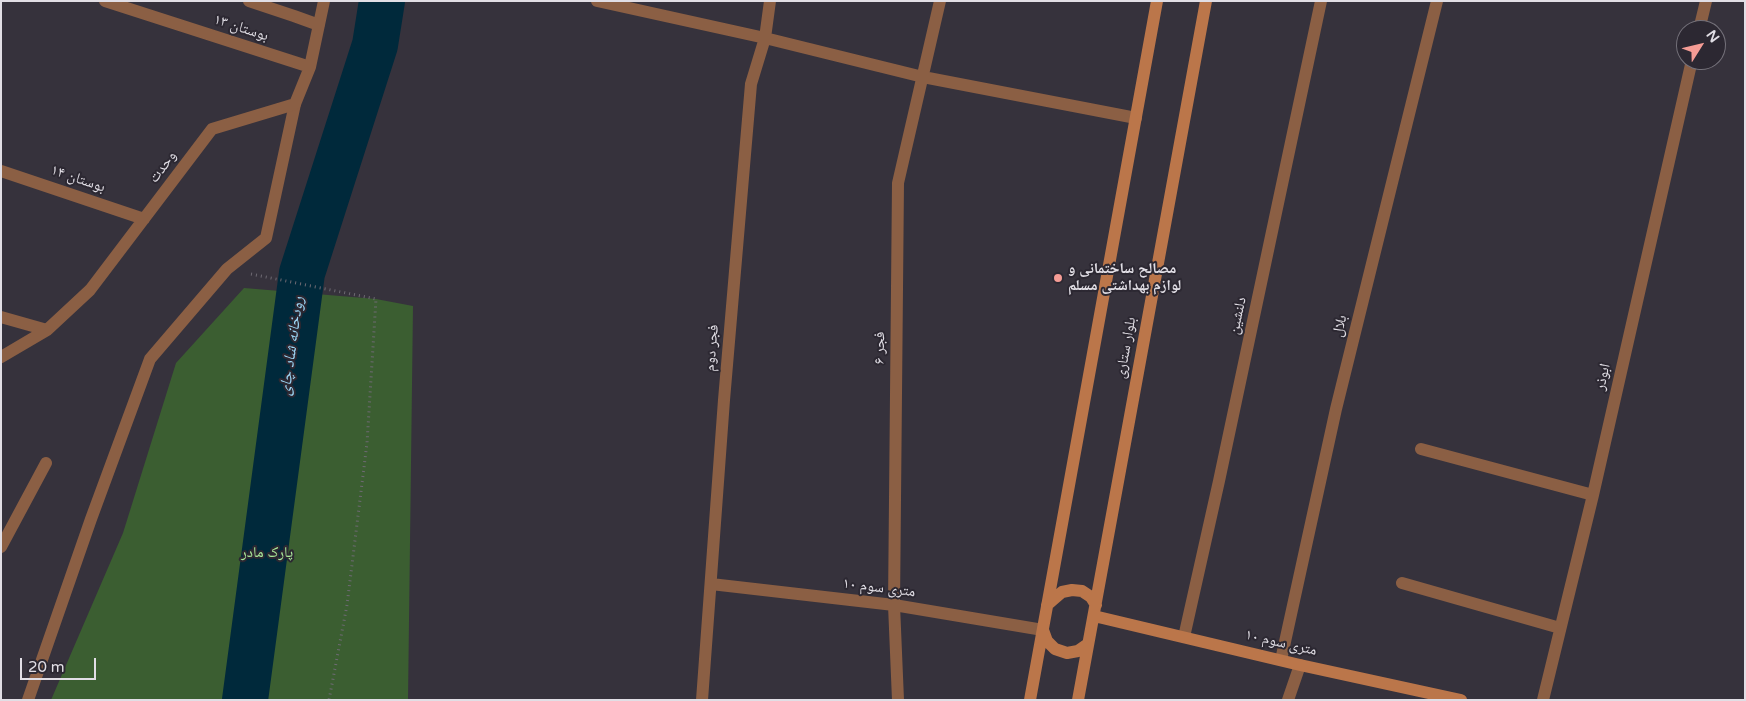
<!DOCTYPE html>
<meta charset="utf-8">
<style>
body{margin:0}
#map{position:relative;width:1746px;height:701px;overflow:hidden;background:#36323c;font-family:"Varela Round",sans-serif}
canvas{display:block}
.frame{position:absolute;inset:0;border:2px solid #e1dee5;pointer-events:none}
.north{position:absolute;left:1676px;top:20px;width:50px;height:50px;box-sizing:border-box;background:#2c2832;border:1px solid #74717a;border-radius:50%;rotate:54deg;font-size:14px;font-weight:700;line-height:20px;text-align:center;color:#e1dee5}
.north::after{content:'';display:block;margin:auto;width:18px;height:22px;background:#f59c95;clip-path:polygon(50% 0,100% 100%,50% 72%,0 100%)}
.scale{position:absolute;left:20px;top:658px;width:76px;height:22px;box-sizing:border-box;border:2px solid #e1dee5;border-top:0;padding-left:6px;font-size:15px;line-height:18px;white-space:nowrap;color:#e1dee5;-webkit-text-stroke:4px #2c2832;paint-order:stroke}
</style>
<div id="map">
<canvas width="1746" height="701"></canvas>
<div class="frame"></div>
<div class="north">N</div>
<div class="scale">20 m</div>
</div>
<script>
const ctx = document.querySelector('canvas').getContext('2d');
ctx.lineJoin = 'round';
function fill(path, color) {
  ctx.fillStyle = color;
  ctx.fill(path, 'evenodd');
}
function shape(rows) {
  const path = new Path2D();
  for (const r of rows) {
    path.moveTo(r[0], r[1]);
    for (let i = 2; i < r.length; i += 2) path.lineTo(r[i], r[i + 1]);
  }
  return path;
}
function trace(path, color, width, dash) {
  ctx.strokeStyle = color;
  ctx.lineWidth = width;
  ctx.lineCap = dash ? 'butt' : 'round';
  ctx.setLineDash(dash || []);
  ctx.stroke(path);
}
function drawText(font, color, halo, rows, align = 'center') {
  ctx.font = font + ' "Varela Round","Noto Naskh Arabic",sans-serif';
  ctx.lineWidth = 4;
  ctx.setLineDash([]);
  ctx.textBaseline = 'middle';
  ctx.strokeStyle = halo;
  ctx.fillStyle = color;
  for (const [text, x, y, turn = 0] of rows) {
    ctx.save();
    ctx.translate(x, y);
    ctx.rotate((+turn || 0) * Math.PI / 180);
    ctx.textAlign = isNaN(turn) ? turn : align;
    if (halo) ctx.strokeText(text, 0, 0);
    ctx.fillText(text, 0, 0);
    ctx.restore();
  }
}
fill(shape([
 [244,288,376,299,413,306,408,700,51,700,123,533,176,363]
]), '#3b5e31');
trace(shape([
 [245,700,302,273,375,45,382,1]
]), '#00293b', 46);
trace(shape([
 [251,274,376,299,367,443,347,605,329,700]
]), '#6e6a73', 3, [1, 4]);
trace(shape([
 [28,700,91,519,150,359,227,269,266,238,295,104]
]), '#8b5f44', 12);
trace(shape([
 [105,1,310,67],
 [249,1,294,16,319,25],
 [597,1,765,38,923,77,1136,118],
 [1699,30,1706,1],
 [1,171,144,219],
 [1,317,47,330],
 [1,357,47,330,90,290,212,129,295,104,310,67,324,1],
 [1421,449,1593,495],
 [1,547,46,463],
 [1402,583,1560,628],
 [711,584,894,605,1043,630],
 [1184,637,1219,481,1321,1],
 [1281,660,1336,409,1437,1],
 [702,700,724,400,751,84,765,38,770,1],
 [898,700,894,605,898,183,940,1],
 [1288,700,1300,665],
 [1543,700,1593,495,1692,60]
]), '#8b5f44', 12);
trace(shape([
 [1047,605,1062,592,1072,590,1082,591,1091,597,1096,605],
 [1094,616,1300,665,1461,700],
 [1043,630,1047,641,1055,649,1067,653,1078,651,1088,644],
 [1030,700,1157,1],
 [1078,700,1206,1]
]), '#bb764a', 12);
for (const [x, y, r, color] of [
 [1058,278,5,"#f59c95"]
]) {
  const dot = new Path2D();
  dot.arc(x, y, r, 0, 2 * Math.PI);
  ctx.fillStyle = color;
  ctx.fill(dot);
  trace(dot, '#2c2832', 2);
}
drawText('15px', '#e1dee5', '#2c2832', [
 ["بوستان ۱۳",241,28,18],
 ["وحدت",163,167,-53],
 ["بوستان ۱۴",78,179,19],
 ["دلنشین",1238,316,-78],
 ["بلال",1340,326,-76],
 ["فجر دوم",712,348,-85],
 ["فجر ۶",880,348,-89],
 ["بلوار ستاری",1126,348,-80],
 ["ابوذر",1603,377,-77],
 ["۱۰ متری سوم",879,588,7],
 ["۱۰ متری سوم",1281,643,13]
]);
drawText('bold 15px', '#e1dee5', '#2c2832', [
 ["مصالح ساختمانی و",1068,269],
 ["لوازم بهداشتی مسلم",1068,286]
], 'left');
drawText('15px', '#aae99a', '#2c2832', [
 ["پارک مادر",267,553]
]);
drawText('italic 16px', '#9cd7f6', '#2c2832', [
 ["رودخانه شاد چای",292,346,-82]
]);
</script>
